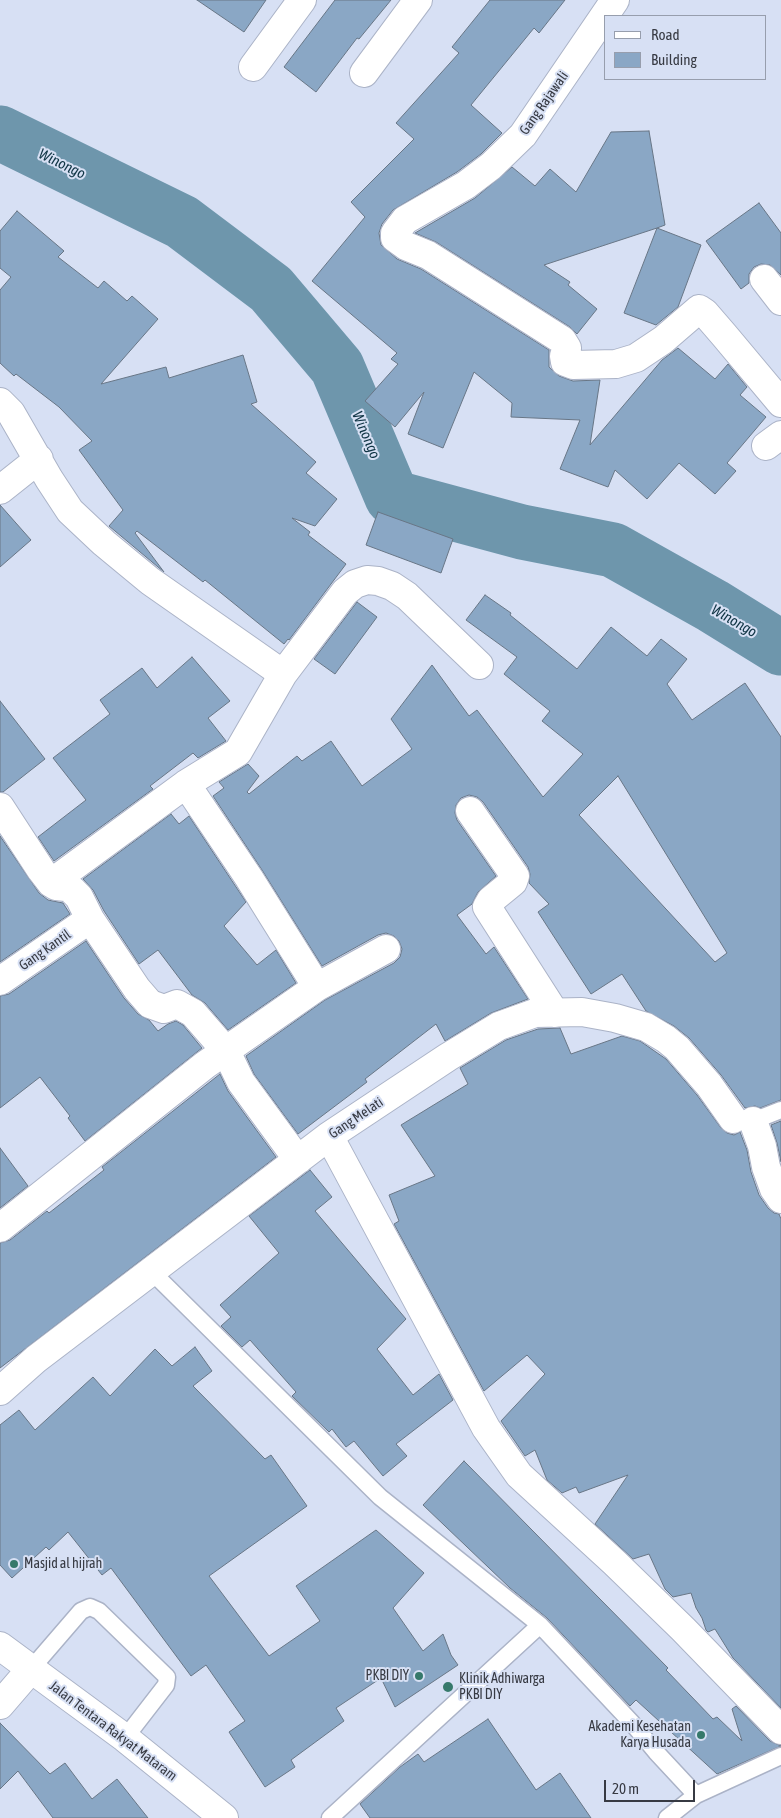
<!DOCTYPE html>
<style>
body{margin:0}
#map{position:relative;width:781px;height:1818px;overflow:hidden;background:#d7e0f4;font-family:"Asap Condensed",sans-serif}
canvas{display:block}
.legend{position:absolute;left:604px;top:15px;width:162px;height:65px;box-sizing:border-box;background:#d7e0f4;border:1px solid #979ead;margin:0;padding:6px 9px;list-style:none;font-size:15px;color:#373a43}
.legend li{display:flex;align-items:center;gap:10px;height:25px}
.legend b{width:25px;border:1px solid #979ead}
.scale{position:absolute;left:604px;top:1780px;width:91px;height:22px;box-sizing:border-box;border:2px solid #373a43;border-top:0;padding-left:6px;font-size:15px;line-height:18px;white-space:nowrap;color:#373a43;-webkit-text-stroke:4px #d7e0f4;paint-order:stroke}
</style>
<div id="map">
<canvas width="781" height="1818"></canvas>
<ul class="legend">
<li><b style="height:6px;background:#fff"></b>Road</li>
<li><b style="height:14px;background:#8aa7c5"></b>Building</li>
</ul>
<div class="scale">20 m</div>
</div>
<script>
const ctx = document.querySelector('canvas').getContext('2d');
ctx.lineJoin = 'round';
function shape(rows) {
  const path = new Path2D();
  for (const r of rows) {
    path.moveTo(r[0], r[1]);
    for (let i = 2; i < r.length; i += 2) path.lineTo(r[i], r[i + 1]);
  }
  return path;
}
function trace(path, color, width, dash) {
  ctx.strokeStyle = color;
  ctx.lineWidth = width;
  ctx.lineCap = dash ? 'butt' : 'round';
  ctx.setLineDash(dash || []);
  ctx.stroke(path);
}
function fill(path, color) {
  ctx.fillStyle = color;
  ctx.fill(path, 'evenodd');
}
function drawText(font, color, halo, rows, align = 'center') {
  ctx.font = font + ' "Asap Condensed",sans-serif';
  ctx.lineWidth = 4;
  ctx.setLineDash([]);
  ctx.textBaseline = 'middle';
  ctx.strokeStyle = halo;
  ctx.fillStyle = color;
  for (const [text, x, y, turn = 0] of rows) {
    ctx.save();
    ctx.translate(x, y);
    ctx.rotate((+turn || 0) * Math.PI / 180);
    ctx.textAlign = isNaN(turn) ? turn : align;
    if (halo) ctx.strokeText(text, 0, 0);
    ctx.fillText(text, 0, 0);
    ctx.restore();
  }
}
trace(shape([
 [0,133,182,222,271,289,337,367,392,497,522,532,613,550,713,606,781,648]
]), '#6e96ac', 55);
const building = shape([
 [197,0,266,0,244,32,197,0],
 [335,0,391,0,359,39,357,38,316,92,284,67,335,0],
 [490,0,565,0,539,33,534,28,471,105,502,133,481,154,457,172,393,210,382,224,379,233,381,245,397,259,421,269,549,350,549,367,559,376,573,381,600,380,590,445,662,360,678,348,715,379,728,364,747,387,740,395,766,417,727,463,736,471,715,494,679,463,647,499,615,470,608,487,560,469,580,420,511,417,512,403,474,372,443,448,408,434,424,392,395,427,365,401,398,364,391,359,397,353,312,281,365,217,351,202,414,139,396,123,459,53,452,47,490,0],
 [649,131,665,225,657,228,701,245,678,307,656,325,624,313,657,228,544,265,570,282,568,285,597,309,577,334,570,327,436,242,415,233,475,198,512,167,535,186,550,169,576,192,611,132,649,131],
 [759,203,781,233,781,275,770,265,761,264,754,267,749,274,749,283,741,289,706,241,759,203],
 [17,211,64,251,58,257,98,288,104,281,127,301,132,296,158,319,101,384,166,367,169,378,243,355,257,402,251,404,316,462,306,473,337,499,315,526,292,518,310,532,308,535,346,564,289,640,288,639,284,644,205,580,203,582,137,531,135,533,164,572,109,526,123,510,79,450,92,441,59,407,16,374,14,376,0,363,0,290,11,277,0,268,0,231,17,211],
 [0,505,31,540,0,567,0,505],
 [378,512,453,539,441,573,366,545,378,512],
 [485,595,511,613,510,615,577,669,611,627,647,656,661,639,687,659,667,684,692,720,745,683,781,737,781,1100,760,1108,755,1106,745,1108,721,1075,689,1038,674,1026,646,1011,622,974,591,994,538,912,549,904,529,883,530,874,528,867,483,802,477,797,469,795,461,798,456,805,455,813,457,820,496,876,478,892,472,904,457,915,486,954,494,947,528,999,491,1013,445,1041,436,1024,365,1079,367,1082,298,1134,254,1074,246,1056,325,1000,394,963,400,957,402,949,399,941,394,936,386,933,378,935,322,966,262,870,213,796,224,788,219,782,248,764,259,776,247,792,249,794,297,756,302,761,331,741,362,786,412,749,391,719,432,665,469,716,477,710,543,797,583,754,542,721,550,711,504,674,517,657,466,620,485,595],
 [618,776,727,953,715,962,579,815,618,776],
 [357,602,377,617,335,674,314,659,357,602],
 [192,657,230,701,208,718,226,741,198,758,193,753,150,786,153,789,54,861,38,837,86,800,53,758,110,714,100,700,142,668,157,688,192,657],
 [0,701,45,759,3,792,0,792,0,701],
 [171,814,179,824,189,816,246,902,224,926,257,965,276,950,296,983,228,1030,205,1003,192,995,158,950,139,964,104,911,93,890,83,879,171,814],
 [0,836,39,893,48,900,63,903,70,914,0,962,0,836],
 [86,941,124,998,138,1014,149,1020,158,1031,168,1024,176,1021,183,1025,202,1048,85,1141,68,1118,70,1116,40,1077,0,1108,0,996,9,994,86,941],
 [560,1028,571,1054,622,1036,640,1041,666,1059,697,1095,721,1128,727,1133,734,1135,740,1132,747,1150,751,1172,759,1195,768,1208,774,1213,779,1214,781,1219,781,1708,733,1658,715,1629,708,1632,706,1630,702,1618,696,1608,691,1593,673,1597,665,1589,649,1554,633,1559,595,1524,628,1475,579,1493,576,1487,562,1493,547,1480,535,1450,525,1456,501,1421,545,1374,527,1355,484,1391,394,1224,399,1221,389,1195,435,1176,401,1125,468,1084,460,1068,506,1040,538,1029,560,1028],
 [220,1074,228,1091,276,1157,0,1368,0,1243,10,1240,47,1211,49,1213,104,1170,102,1167,220,1074],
 [781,1121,781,1162,777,1143,771,1125,781,1121],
 [0,1148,28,1186,0,1208,0,1148],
 [310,1170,332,1197,315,1211,406,1319,377,1349,413,1395,439,1374,453,1400,396,1444,407,1456,383,1476,354,1441,346,1447,332,1429,329,1432,292,1396,296,1392,250,1340,242,1347,221,1326,231,1317,220,1305,279,1253,249,1216,310,1170],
 [195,1347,212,1371,193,1386,265,1459,271,1455,307,1506,209,1576,269,1656,320,1621,296,1586,376,1530,424,1573,393,1608,423,1651,443,1634,451,1655,458,1665,395,1707,381,1678,336,1708,344,1721,291,1760,295,1767,265,1787,229,1732,245,1721,206,1665,191,1676,111,1568,102,1575,68,1532,49,1550,46,1547,12,1578,0,1565,0,1425,19,1410,35,1430,93,1377,110,1396,155,1349,172,1366,195,1347],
 [464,1461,668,1668,666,1670,713,1719,717,1717,742,1741,732,1709,736,1706,770,1741,781,1746,717,1774,636,1700,630,1706,547,1618,510,1588,423,1505,464,1461],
 [488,1719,536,1790,560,1773,591,1818,370,1818,360,1804,400,1767,418,1754,424,1762,488,1719],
 [0,1723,50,1774,65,1763,92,1799,117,1779,148,1818,53,1818,18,1771,0,1789,0,1723]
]);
fill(building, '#8aa7c5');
trace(building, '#687686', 1);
const service = shape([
 [753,1121,781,1110],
 [151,1271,380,1497,540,1625,632,1723,656,1752,696,1795],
 [31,1669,81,1611,90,1607,99,1611,167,1677,166,1685,125,1738],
 [330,1818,540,1625],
 [667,1818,696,1795,781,1756]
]);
const minor = shape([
 [615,0,523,135,491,166,466,185,405,220,395,233,395,238,406,246,428,255,562,340,567,348,564,356,565,362,573,365,616,364,636,358,663,340,699,309,705,313,724,335,781,403],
 [253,67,302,0],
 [364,73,418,0],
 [764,279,781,301],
 [0,402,11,413,49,479,70,511,104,543,150,581,283,674],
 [766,446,781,435],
 [0,490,39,459],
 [186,784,249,878,317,987],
 [0,807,41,870,51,883,56,886,66,887,72,890,79,897,90,919,137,989,150,1004,164,1009,177,1004,193,1013,226,1051,241,1082,298,1160],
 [470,811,515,876,513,882,491,900,487,907,555,1013],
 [51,883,186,784,238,752,283,674,345,592,355,584,367,580,378,581,392,586,407,596,479,665],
 [0,981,90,919],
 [753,1121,762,1146,766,1167,774,1189,781,1199],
 [329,1136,486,1428,519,1475,615,1563,683,1629,781,1730],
 [0,1228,205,1065,317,987,386,949],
 [0,1391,36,1359,329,1136,448,1057,499,1026,535,1013,582,1012,615,1018,646,1027,666,1039,677,1048,709,1085,733,1119],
 [0,1705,31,1669]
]);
const tertiary = shape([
 [0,1646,125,1738,224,1818]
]);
trace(service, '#abb3c7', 19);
trace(minor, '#abb3c7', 30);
trace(tertiary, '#abb3c7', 30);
trace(service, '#fff', 16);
trace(minor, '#fff', 28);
trace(tertiary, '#fff', 28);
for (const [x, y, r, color] of [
 [14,1564,5,"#36796b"],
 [419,1676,5,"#36796b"],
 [448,1687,6,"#36796b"],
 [701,1735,5,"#36796b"]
]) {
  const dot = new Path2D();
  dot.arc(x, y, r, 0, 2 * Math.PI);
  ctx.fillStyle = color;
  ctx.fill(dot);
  trace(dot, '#d7e0f4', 2);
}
drawText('14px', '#373a43', '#d7e0f4', [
 ["Gang Rajawali",544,103,-55],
 ["Gang Kantil",45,950,-35],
 ["Gang Melati",356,1118,-34],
 ["Jalan Tentara Rakyat Mataram",113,1731,37]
]);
drawText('14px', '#373a43', '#d7e0f4', [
 ["Masjid al hijrah",24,1564],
 ["PKBI DIY",409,1676,"right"],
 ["Klinik Adhiwarga",459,1679],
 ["PKBI DIY",459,1695],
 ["Akademi Kesehatan",691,1727,"right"],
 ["Karya Husada",691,1743,"right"]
], 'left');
drawText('italic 15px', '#103545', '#d7e0f4', [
 ["Winongo",62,164,26],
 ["Winongo",366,435,67],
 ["Winongo",734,621,30]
]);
</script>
